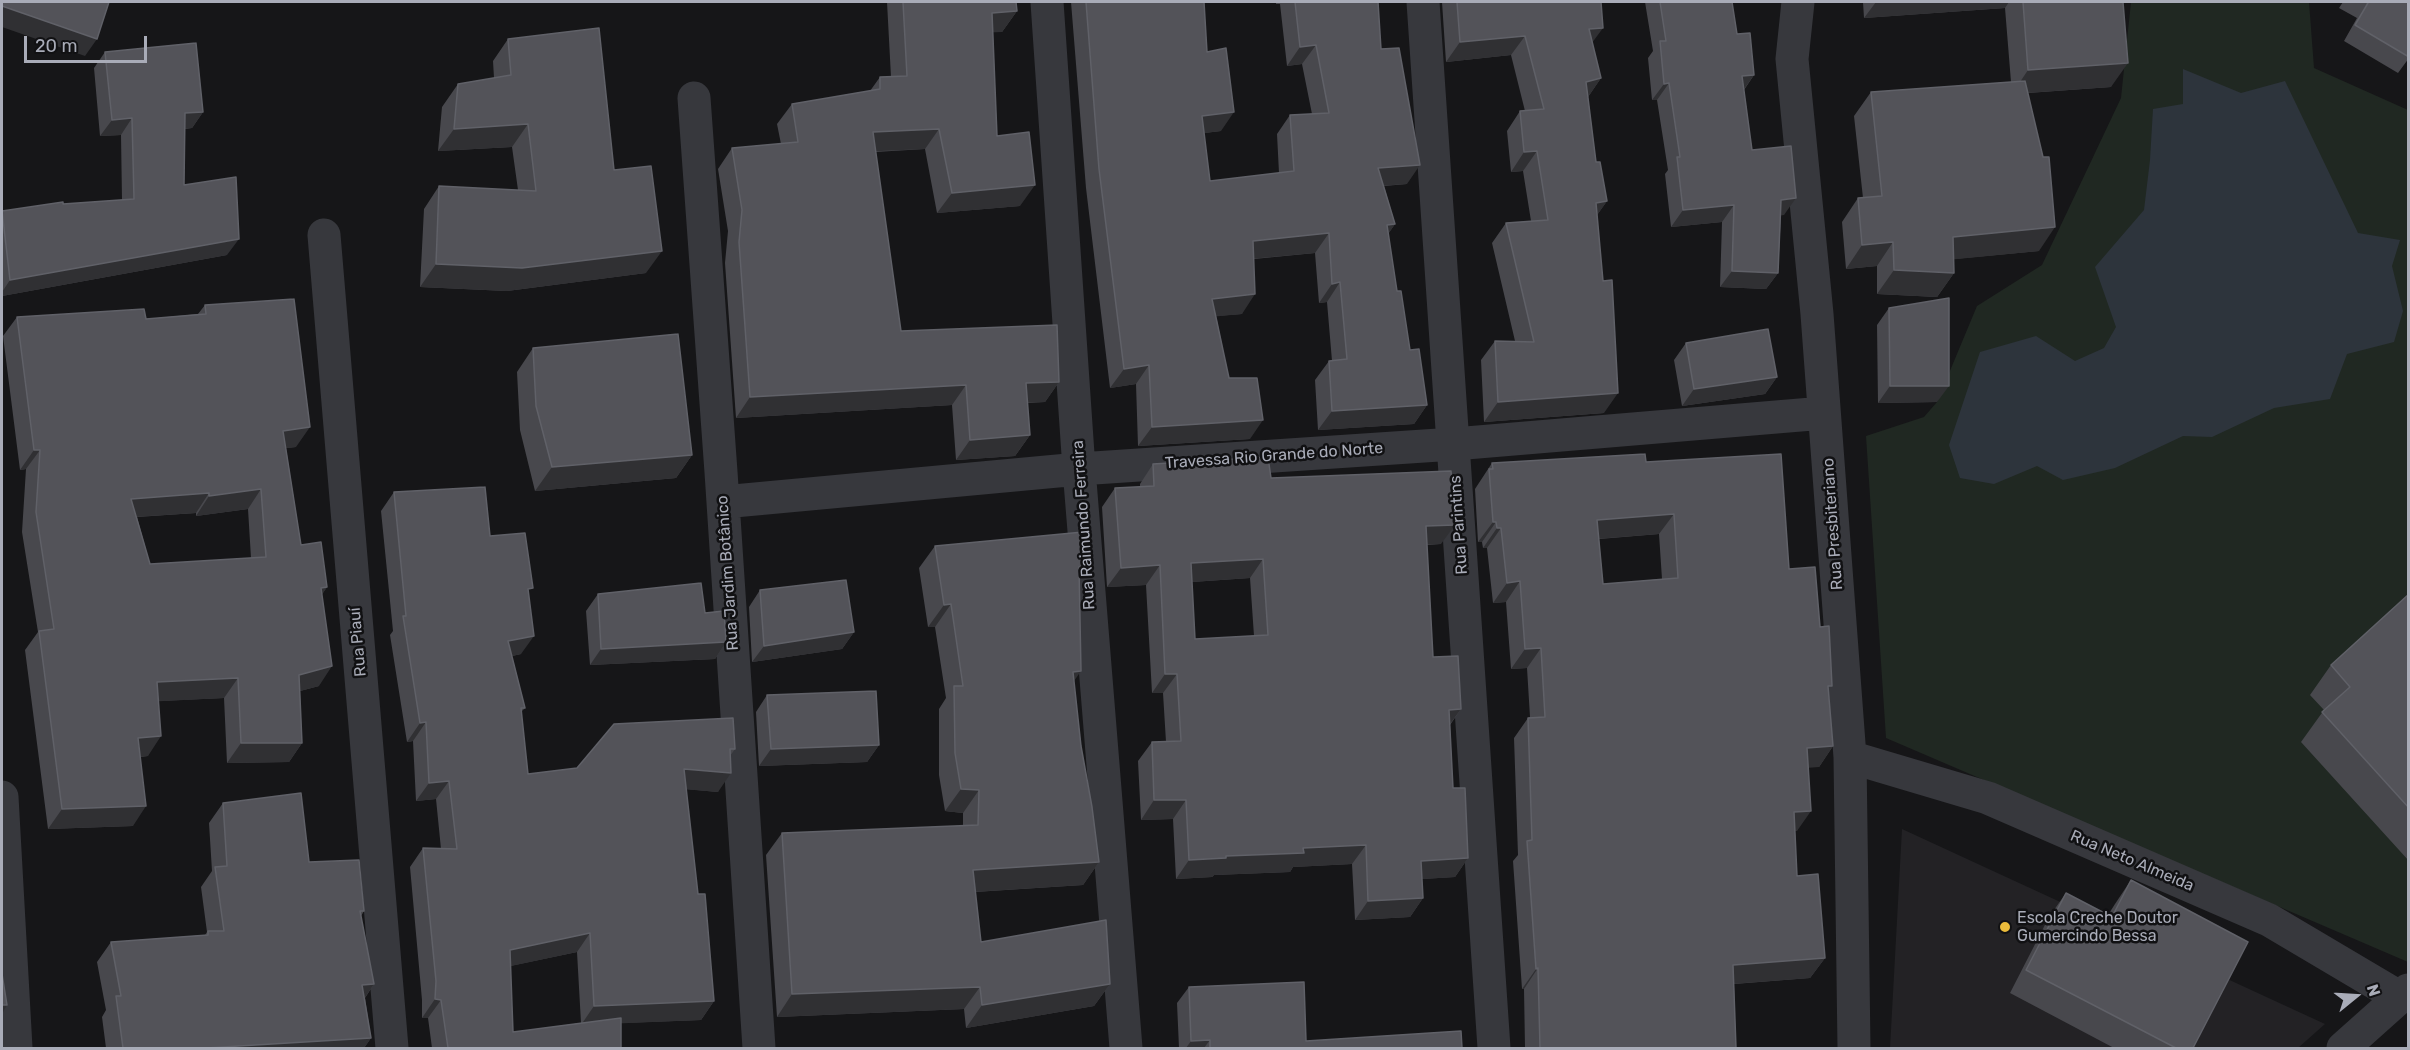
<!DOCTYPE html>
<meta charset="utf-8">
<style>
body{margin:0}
#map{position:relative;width:2410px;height:1050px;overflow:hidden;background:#161618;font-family:Rubik,sans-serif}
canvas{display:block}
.frame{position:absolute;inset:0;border:3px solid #a9acb8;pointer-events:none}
.north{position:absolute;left:2326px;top:966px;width:60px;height:60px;-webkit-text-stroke:4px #111113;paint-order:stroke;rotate:72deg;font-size:16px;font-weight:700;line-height:24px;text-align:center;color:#a9acb8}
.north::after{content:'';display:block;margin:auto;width:21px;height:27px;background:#a9acb8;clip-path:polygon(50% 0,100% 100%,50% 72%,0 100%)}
.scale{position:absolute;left:24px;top:36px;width:123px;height:27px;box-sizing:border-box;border:3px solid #a9acb8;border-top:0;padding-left:8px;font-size:18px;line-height:21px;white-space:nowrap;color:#a9acb8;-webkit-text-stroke:4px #111113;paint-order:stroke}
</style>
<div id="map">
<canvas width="2410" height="1050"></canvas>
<div class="frame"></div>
<div class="north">N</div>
<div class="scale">20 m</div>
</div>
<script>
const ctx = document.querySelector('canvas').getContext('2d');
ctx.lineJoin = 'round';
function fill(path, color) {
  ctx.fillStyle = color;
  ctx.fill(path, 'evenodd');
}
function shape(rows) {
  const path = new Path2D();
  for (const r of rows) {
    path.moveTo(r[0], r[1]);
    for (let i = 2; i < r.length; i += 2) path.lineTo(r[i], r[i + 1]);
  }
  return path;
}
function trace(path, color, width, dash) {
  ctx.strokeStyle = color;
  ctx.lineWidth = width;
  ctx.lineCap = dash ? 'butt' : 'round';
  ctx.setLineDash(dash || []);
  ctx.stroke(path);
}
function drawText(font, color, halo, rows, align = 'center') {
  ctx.font = font + ' Rubik,sans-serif';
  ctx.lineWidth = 5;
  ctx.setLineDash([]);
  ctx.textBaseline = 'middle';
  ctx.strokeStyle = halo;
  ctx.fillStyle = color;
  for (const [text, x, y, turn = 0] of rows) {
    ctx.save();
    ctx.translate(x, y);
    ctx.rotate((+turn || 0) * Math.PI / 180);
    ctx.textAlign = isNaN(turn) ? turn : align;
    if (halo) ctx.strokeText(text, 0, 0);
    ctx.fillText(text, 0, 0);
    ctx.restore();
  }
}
fill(shape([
 [1902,829,2325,1024,2298,1048,1890,1048]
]), '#232225');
fill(shape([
 [2131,2,2309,2,2314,68,2408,110,2408,962,1886,738,1866,436,1924,417,1937,402,1977,306,2042,265,2121,98]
]), '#202822');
fill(shape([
 [2183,69,2241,93,2285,81,2358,233,2400,240,2392,266,2403,311,2394,342,2347,354,2330,399,2274,408,2212,437,2183,436,2115,468,2063,480,2037,466,1994,484,1960,478,1949,445,1980,352,2036,336,2075,361,2104,348,2116,327,2095,267,2144,210,2150,160,2153,109,2183,104]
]), '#2d343c');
trace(shape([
 [1047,2,1079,469,1126,1048],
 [1423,2,1494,1048],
 [1798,2,1792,59,1817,314,1850,757,1854,1048],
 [694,98,721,472,759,1048],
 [324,235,392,1048],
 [723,502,1079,469,1454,444,1824,413],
 [1850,757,1988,798,2269,920,2399,997],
 [2,797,16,1048],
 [2343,1048,2408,990]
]), '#37383d', 33);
fill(shape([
 [887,2,1016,2,1017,11,1002,32,993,32,997,136,1020,206,937,213,925,149,875,152,901,331,1059,382,1045,402,1027,403,1030,435,1015,456,956,460,952,405,736,418,725,263,728,231,718,169,732,148,781,144,777,124,792,104,870,91,880,77,891,77],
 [1071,2,1204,2,1207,52,1221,131,1204,133,1210,181,1279,173,1277,134,1290,115,1312,114,1302,64,1287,66,1280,4,1276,4,1276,2,1378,2,1381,49,1407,184,1384,186,1395,224,1388,234,1397,291,1410,350,1427,405,1414,424,1318,430,1315,380,1329,361,1332,361,1327,302,1319,303,1315,253,1254,259,1242,314,1216,316,1229,378,1250,439,1138,446,1136,384,1110,388,1086,188],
 [1442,2,1601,2,1592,43,1601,78,1588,97,1596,162,1607,201,1597,215,1604,413,1484,422,1481,360,1495,341,1515,341,1492,243,1506,223,1531,221,1523,171,1511,172,1507,131,1520,111,1525,111,1511,55,1446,62],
 [1645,2,1732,2,1737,34,1754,75,1744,90,1752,150,1784,215,1781,215,1778,273,1766,289,1720,287,1722,222,1671,227,1665,174,1668,170,1657,100,1652,100,1648,58,1653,51],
 [1863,2,2123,2,2111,87,2028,93,2039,251,1954,259,1954,273,1937,297,1877,294,1877,266,1846,269,1842,222,1858,198,1863,198,1854,116,1871,92,2011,82,2005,8,1864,18],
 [2343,2,2409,2,2409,58,2398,73,2344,41,2357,18,2339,8],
 [508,39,614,170,646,273,507,291,420,287,424,209,439,186,518,190,512,147,438,151,442,107,458,84,494,78,493,61],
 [105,52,203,112,192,128,185,129,184,185,227,255,2,296,2,211,63,204,122,200,121,135,100,136,94,68],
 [205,305,296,447,286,448,301,545,327,587,322,594,319,686,300,691,302,743,289,762,227,763,224,698,159,701,148,756,140,757,133,826,48,829,25,650,38,632,22,532,26,469,20,470,3,336,17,317,146,319,198,314],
 [248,509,251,558,150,564,137,517,196,513,196,516],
 [1889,308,1937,402,1878,403,1877,325],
 [1686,343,1777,377,1765,394,1682,406,1674,360],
 [533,348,692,455,676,478,535,491,520,430,517,372],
 [1646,462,1789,569,1820,627,1828,692,1833,746,1819,767,1808,767,1797,831,1795,831,1797,876,1825,958,1810,978,1734,984,1736,1048,1525,1048,1524,989,1522,989,1513,861,1518,855,1514,738,1528,718,1530,717,1527,668,1511,669,1506,602,1493,603,1487,548,1483,548,1482,542,1478,542,1475,489,1492,463],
 [1659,534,1662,579,1603,584,1599,539],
 [1153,464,1271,478,1441,544,1427,545,1433,657,1461,709,1450,725,1453,788,1468,858,1455,877,1422,879,1423,898,1410,917,1355,920,1352,864,1293,867,1290,872,1214,875,1212,877,1176,879,1173,819,1141,820,1138,761,1152,742,1166,742,1163,693,1152,693,1146,585,1107,587,1102,507,1115,488,1140,487,1140,484],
 [1250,578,1254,636,1195,639,1192,582],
 [394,492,490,536,528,594,521,654,512,656,525,708,521,712,528,774,735,749,730,756,718,792,686,789,698,894,714,1001,701,1020,621,1023,621,1048,432,1048,428,1018,422,1018,422,1000,410,867,423,848,441,849,436,799,416,801,413,741,407,742,390,635,393,631,381,511],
 [577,952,581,1023,513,1032,510,966],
 [935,546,1079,576,1074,682,1081,746,1099,862,1083,885,975,892,981,942,1110,984,1094,1006,966,1028,964,1009,777,1017,766,855,782,833,963,826,963,813,945,811,939,775,939,709,946,698,935,627,928,627,919,568],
 [760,590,854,632,842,649,752,662,749,607],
 [598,594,705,613,726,642,715,659,590,665,586,611],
 [2409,594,2409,861,2301,742,2324,710,2310,695,2331,665],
 [767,695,879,745,867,762,759,766,756,712],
 [223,803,309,862,364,911,361,916,374,984,365,998,371,1038,364,1048,106,1048,102,1017,106,1010,97,962,111,942,205,935,207,932,201,887,212,871,209,823],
 [2131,880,2193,1048,2114,1048,2010,993,2049,917,2066,893,2108,915,2115,904],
 [1189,987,1306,1041,1462,1048,1179,1048,1177,1003]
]), '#48484d');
fill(shape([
 [1876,2,2009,2,2005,8,1864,18],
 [2,6,97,39,85,56,2,27],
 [1017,11,1002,32,977,33,992,13],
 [1603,28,1589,47,1589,29],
 [1525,36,1511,55,1446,62,1460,42],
 [1316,45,1302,64,1287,66,1300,47],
 [2128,63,2111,87,2012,94,2028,70],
 [1754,75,1742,92,1742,76],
 [1601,78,1588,97,1586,82],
 [1669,83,1657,100,1652,100,1664,84],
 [203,112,192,128,173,130,185,113],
 [1234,112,1221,131,1189,135,1202,116],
 [132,118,121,135,100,136,112,120],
 [528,124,512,147,438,151,454,129],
 [939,129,925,149,858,152,873,132],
 [1537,151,1523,171,1511,172,1524,152],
 [1420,165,1407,184,1365,187,1378,168],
 [1035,185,1020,206,937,213,952,193],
 [1796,198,1784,215,1770,217,1781,200],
 [1607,201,1593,221,1596,203],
 [1734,205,1722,222,1671,227,1683,210],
 [1395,224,1382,243,1387,225],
 [2055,227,2039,251,1937,261,1953,237],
 [1329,233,1315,253,1239,260,1253,241],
 [239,239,227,255,2,296,2,292,10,280],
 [1893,242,1877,266,1846,269,1862,245],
 [662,251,646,273,507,291,420,287,436,264],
 [1894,270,1954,273,1937,297,1877,294],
 [1732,271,1778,273,1766,289,1720,287],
 [1340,282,1327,302,1319,303,1332,284],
 [1255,294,1242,314,1199,318,1212,299],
 [1149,365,1136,384,1110,388,1124,369],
 [1777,377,1765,394,1682,406,1694,389],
 [1059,382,1045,402,1011,403,1026,383],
 [966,385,952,405,736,418,750,397],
 [1890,386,1949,386,1937,402,1878,403],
 [1618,393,1604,413,1484,422,1498,402],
 [1427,405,1414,424,1318,430,1332,411],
 [1263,420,1250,439,1138,446,1152,427],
 [310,427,296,447,269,450,283,431],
 [1030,435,1015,456,956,460,970,440],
 [34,450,40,450,26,469,20,470],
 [692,455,676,478,535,491,552,467],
 [261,489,248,509,196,516,209,496],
 [209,493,196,513,118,518,131,499],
 [1674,514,1659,534,1583,540,1597,520],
 [1493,522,1496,522,1482,542,1478,542],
 [1455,525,1441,544,1412,545,1426,526],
 [1497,528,1501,528,1487,548,1483,548],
 [1263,559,1250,578,1177,583,1191,563],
 [1160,565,1146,585,1107,587,1121,568],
 [1079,567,1086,567,1070,589],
 [1520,581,1506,602,1493,603,1507,583],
 [327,587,314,607,321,588],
 [951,604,935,627,928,627,944,605],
 [854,632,842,649,752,662,764,646],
 [534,636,521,654,495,660,508,641],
 [726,642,715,659,590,665,601,649],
 [1541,648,1527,668,1511,669,1525,649],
 [332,666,319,686,285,695,299,675],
 [1081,671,1065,694,1073,672],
 [1165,674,1177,674,1163,693,1152,693],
 [238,678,224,698,144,702,157,682],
 [1461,709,1447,728,1449,710],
 [426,722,413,741,407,742,420,723],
 [161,736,148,756,124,758,138,738],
 [241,743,302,743,289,762,227,763],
 [879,745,867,762,759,766,771,749],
 [1833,746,1819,767,1793,769,1807,748],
 [684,769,731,773,718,792,671,788],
 [449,781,436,799,416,801,429,783],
 [961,789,979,790,963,813,945,811],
 [1154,800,1186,800,1173,819,1141,820],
 [146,806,133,826,48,829,62,809],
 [1811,811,1797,831,1780,832,1794,812],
 [1366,845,1352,864,1293,867,1290,872,1214,875,1212,877,1176,879,1189,860,1303,848],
 [1468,858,1455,877,1407,880,1421,861],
 [1099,862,1083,885,957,893,973,870],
 [1423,898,1410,917,1355,920,1368,901],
 [590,933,577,952,497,969,510,950],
 [1825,958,1810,978,1719,985,1733,965],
 [1538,968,1524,989,1522,989,1536,969],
 [374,984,360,1005,362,985],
 [1110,984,1094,1006,966,1028,982,1005],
 [980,987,964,1009,777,1017,792,994],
 [435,999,441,1000,428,1018,422,1018],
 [714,1001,701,1020,581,1025,594,1006],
 [2,1005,7,1005,2,1014],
 [371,1038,364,1048,206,1048],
 [1210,1040,1204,1048,1186,1048,1191,1041]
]), '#303033');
const building = shape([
 [2,2,109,2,97,39,2,6,2,2],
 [903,2,1016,2,1017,11,992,13,997,136,1029,132,1035,185,952,193,939,129,873,132,901,331,1057,325,1059,382,1026,383,1030,435,970,440,966,385,750,397,739,242,742,210,732,148,798,142,792,104,880,89,880,77,907,76,903,2],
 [1086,2,1204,2,1207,52,1226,48,1234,112,1202,116,1210,181,1294,171,1290,115,1329,113,1316,45,1300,47,1295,2,1378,2,1381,49,1399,48,1420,165,1378,168,1395,224,1387,225,1397,291,1401,291,1410,350,1419,349,1427,405,1332,411,1329,361,1347,359,1340,282,1332,284,1329,233,1253,241,1255,294,1212,299,1229,378,1257,378,1263,420,1152,427,1149,365,1124,369,1099,169,1086,2],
 [1457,2,1601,2,1603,28,1589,29,1601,78,1586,82,1596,162,1600,162,1607,201,1596,203,1603,281,1612,280,1618,393,1498,402,1495,341,1534,342,1506,223,1548,220,1537,151,1524,152,1520,111,1544,109,1525,36,1460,42,1457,2],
 [1660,2,1732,2,1737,34,1750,33,1754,75,1742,76,1752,150,1791,146,1796,198,1781,200,1778,273,1732,271,1734,205,1683,210,1677,157,1680,157,1669,83,1664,84,1660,41,1666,41,1660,2],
 [2023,2,2123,2,2128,63,2028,70,2023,2],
 [2366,2,2409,2,2409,57,2355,25,2368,3,2366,2],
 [599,28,614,170,651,166,662,251,522,268,436,264,439,186,536,191,528,124,454,129,458,84,511,75,508,39,599,28],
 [196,43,203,112,185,113,184,185,236,177,239,239,10,280,2,211,63,202,63,204,134,199,132,118,112,120,105,52,196,43],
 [2025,81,2043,157,2049,157,2055,227,1953,237,1954,273,1894,270,1893,242,1862,245,1858,198,1882,196,1871,92,2025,81],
 [1949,298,1949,386,1890,386,1889,308,1949,298],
 [294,299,310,427,283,431,301,545,321,542,327,587,321,588,332,666,299,675,302,743,241,743,238,678,157,682,161,736,138,738,146,806,62,809,39,631,54,629,36,512,40,450,34,450,17,317,144,309,146,319,206,314,205,305,294,299],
 [261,489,266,557,150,564,131,499,209,493,209,496,261,489],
 [1768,329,1777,377,1694,389,1686,343,1768,329],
 [678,334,692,455,552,467,536,406,533,348,678,334],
 [1645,454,1646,462,1781,454,1789,569,1815,567,1820,627,1829,626,1832,686,1828,686,1833,746,1807,748,1811,811,1794,812,1797,876,1818,874,1825,958,1733,965,1736,1048,1540,1048,1538,968,1536,969,1527,841,1532,840,1528,718,1545,717,1541,648,1525,649,1520,581,1507,583,1501,528,1497,528,1496,522,1493,522,1489,469,1493,469,1492,463,1645,454],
 [1674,514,1678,578,1603,584,1597,520,1674,514],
 [1268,457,1271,478,1451,471,1455,525,1426,526,1433,657,1458,656,1461,709,1449,710,1453,788,1465,788,1468,858,1421,861,1423,898,1368,901,1366,845,1303,848,1304,853,1226,856,1226,858,1189,860,1186,800,1154,800,1152,742,1181,741,1177,674,1165,674,1160,565,1121,568,1115,488,1154,486,1153,464,1268,457],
 [1263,559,1268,635,1195,639,1191,563,1263,559],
 [485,487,490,536,525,533,533,588,528,589,534,636,508,641,525,708,521,708,528,774,577,768,614,724,733,718,735,749,730,749,731,773,684,769,698,894,705,894,714,1001,594,1006,590,933,510,950,513,1032,621,1018,621,1048,448,1048,441,1000,435,999,436,981,423,848,457,849,449,781,429,783,426,722,420,723,403,616,406,616,394,492,485,487],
 [1083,532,1086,567,1079,567,1081,671,1073,672,1081,746,1092,807,1099,862,973,870,981,942,1106,920,1110,984,982,1005,980,987,792,994,782,833,978,825,979,790,961,789,955,753,954,686,963,686,951,604,944,605,935,546,1083,532],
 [846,580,854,632,764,646,760,590,846,580],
 [701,583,705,613,724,611,726,642,601,649,598,594,701,583],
 [2409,594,2409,808,2322,712,2350,687,2331,665,2409,594],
 [876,691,879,745,771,749,767,695,876,691],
 [301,793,309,862,359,860,364,911,360,911,374,984,362,985,371,1038,206,1048,123,1048,116,996,121,996,111,942,208,935,208,931,224,931,215,867,227,866,223,803,301,793],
 [2131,880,2248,942,2193,1048,2176,1048,2026,970,2066,893,2112,917,2131,880],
 [2,974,7,1005,2,1005,2,974],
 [1304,982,1306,1041,1461,1031,1462,1048,1210,1048,1210,1040,1191,1041,1189,987,1304,982]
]);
fill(building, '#535359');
trace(building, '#606168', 1.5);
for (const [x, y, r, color] of [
 [2005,927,6,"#ebbb3b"]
]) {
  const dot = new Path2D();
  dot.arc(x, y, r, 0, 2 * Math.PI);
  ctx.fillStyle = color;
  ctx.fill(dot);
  trace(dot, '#111113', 2);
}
drawText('16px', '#a9acb8', '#111113', [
 ["Travessa Rio Grande do Norte",1274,456,-4],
 ["Rua Presbiteriano",1833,524,-94],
 ["Rua Raimundo Ferreira",1084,525,-94],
 ["Rua Parintins",1459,525,-94],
 ["Rua Jardim Botânico",728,573,-94],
 ["Rua Piauí",358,642,-95],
 ["Rua Neto Almeida",2132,861,23]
]);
drawText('16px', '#a9acb8', '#111113', [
 ["Escola Creche Doutor",2017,918],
 ["Gumercindo Bessa",2017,936]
], 'left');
</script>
